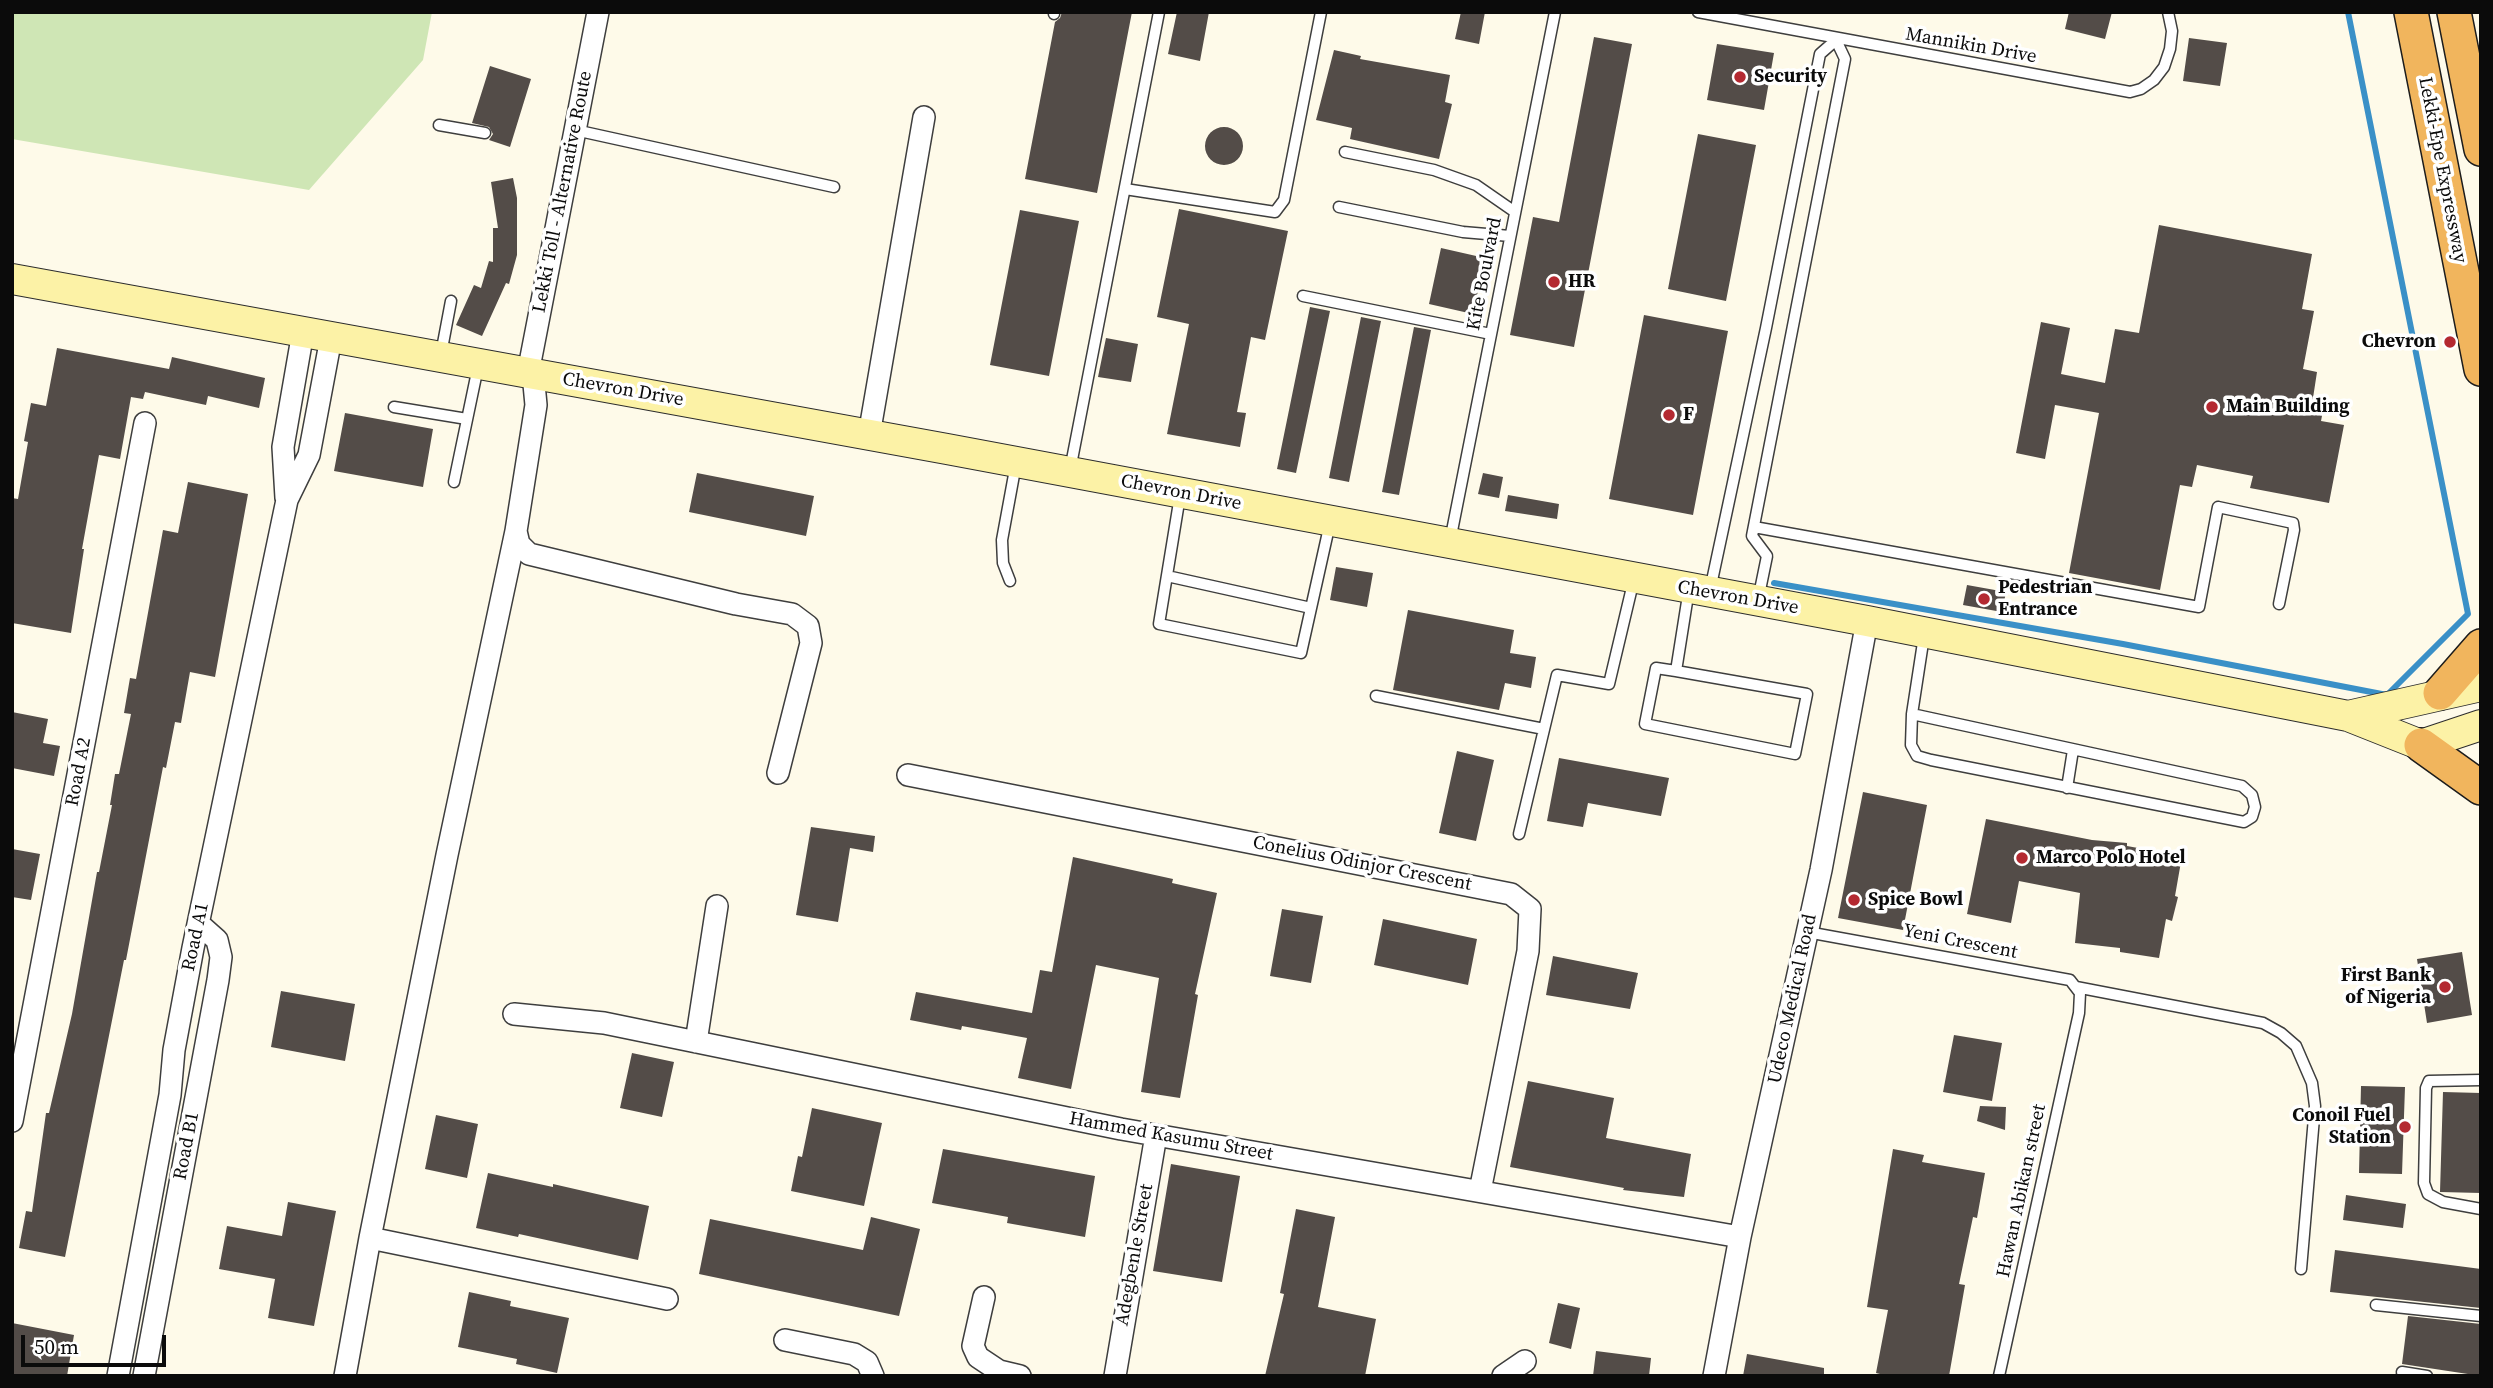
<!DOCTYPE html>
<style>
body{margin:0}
#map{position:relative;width:2493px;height:1388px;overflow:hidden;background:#fefae9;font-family:"Source Serif 4",serif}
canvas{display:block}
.frame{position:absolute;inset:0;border:14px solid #0b0b0b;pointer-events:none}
.scale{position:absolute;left:21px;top:1335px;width:145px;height:32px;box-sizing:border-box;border:4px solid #0b0b0b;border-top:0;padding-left:9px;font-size:21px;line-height:24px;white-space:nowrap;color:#0b0b0b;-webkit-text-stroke:5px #fff;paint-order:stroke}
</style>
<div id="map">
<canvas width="2493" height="1388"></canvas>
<div class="frame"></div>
<div class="scale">50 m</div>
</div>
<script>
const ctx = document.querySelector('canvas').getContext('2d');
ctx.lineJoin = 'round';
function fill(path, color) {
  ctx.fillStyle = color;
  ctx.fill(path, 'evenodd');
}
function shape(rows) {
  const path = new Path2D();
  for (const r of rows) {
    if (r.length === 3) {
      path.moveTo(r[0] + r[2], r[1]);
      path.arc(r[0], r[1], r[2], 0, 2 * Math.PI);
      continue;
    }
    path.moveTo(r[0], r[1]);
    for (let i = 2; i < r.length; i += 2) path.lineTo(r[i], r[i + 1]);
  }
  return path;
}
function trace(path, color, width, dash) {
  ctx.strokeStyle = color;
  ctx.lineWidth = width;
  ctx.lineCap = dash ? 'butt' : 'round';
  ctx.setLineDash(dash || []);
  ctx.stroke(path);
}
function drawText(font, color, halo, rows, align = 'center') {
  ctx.font = font + ' "Source Serif 4",serif';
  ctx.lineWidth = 7;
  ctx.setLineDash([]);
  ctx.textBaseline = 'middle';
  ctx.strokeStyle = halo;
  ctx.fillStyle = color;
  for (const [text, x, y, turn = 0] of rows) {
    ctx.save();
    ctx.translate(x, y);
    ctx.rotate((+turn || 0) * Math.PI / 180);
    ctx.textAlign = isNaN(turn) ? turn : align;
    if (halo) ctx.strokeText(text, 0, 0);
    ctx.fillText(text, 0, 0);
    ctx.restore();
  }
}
fill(shape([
 [12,12,432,12,423,60,309,190,12,139]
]), '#cfe6b5');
trace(shape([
 [1774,583,2123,644,2387,695,2468,614,2348,12]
]), '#3a90c7', 6);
fill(shape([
 [1062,12,1132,12,1097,193,1025,179,1055,22,1060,18],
 [1177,12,1209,12,1200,61,1168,54],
 [1461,12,1485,12,1479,44,1455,39],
 [2069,12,2112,12,2105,39,2065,29],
 [1594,37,1632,44,1574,347,1510,335,1533,217,1559,222],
 [2189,38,2227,43,2220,86,2183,81],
 [1717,44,1774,53,1764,110,1707,100],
 [1334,50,1361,56,1360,59,1450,75,1445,102,1452,104,1439,159,1350,139,1352,128,1316,120],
 [490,66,531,79,510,147,489,140,493,134,489,127,472,123],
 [1224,146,19],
 [1698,134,1756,145,1726,301,1668,289],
 [513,178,517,198,517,255,509,284,506,283,482,336,456,325,474,285,481,288,489,261,493,262,493,228,498,228,491,182],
 [1179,209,1288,231,1265,340,1251,337,1237,412,1246,413,1240,447,1167,434,1189,324,1157,317],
 [1020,210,1079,221,1049,376,990,365],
 [2159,225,2312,254,2302,309,2314,311,2303,369,2317,372,2313,398,2325,400,2321,421,2344,425,2329,503,2250,488,2253,476,2197,465,2192,487,2180,485,2160,590,2069,573,2099,413,2055,405,2045,459,2016,453,2041,322,2070,328,2061,374,2105,383,2115,329,2139,333],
 [1441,248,1485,258,1473,314,1429,304],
 [1310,307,1330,311,1296,473,1277,469],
 [1644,315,1728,331,1693,515,1609,499],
 [1361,317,1381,321,1349,482,1329,478],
 [1414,327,1431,330,1399,495,1382,492],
 [1106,338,1138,344,1131,382,1098,377],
 [57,348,169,369,172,357,265,378,259,408,208,396,206,405,145,392,143,399,131,397,120,459,99,455,82,549,84,549,71,633,12,623,12,498,18,499,28,442,24,441,31,403,46,406],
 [345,413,433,429,423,487,334,471],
 [697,473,814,496,806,536,689,512],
 [1483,473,1503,477,1499,498,1478,494],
 [188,482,248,494,215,677,190,672,181,723,175,722,166,768,163,767,126,960,124,960,65,1257,19,1248,26,1211,32,1212,46,1113,49,1113,72,1014,97,872,99,872,112,805,110,805,115,774,119,774,131,714,124,713,130,678,136,679,163,530,178,533],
 [1508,495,1559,504,1557,519,1505,511],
 [1336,567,1373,573,1367,607,1330,600],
 [1967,585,2006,592,2002,612,1963,605],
 [1408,610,1514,630,1510,653,1536,657,1531,688,1505,683,1499,710,1393,690],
 [12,712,48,719,43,743,60,746,54,776,12,768],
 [1457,751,1494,760,1476,841,1439,833],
 [1559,758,1669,778,1661,816,1588,803,1583,827,1547,821],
 [1863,792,1927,805,1903,930,1838,918],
 [1986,819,2092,840,2127,843,2127,846,2182,856,2175,896,2178,897,2172,921,2166,919,2159,958,2120,952,2120,948,2075,943,2080,893,2019,881,2011,923,1967,914],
 [811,827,875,836,873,852,850,848,838,922,796,915],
 [12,849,40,854,31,900,12,897],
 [1073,857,1173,879,1172,883,1217,893,1195,994,1198,995,1180,1098,1141,1092,1159,978,1096,965,1071,1089,1018,1078,1027,1038,962,1026,961,1030,910,1020,916,992,1032,1013,1040,970,1052,972],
 [1282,909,1323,916,1311,983,1270,976],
 [1383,919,1477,939,1468,985,1374,965],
 [2462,952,2472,1015,2427,1023,2417,959],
 [1553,956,1638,973,1630,1009,1546,995],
 [281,991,355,1004,345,1061,271,1047],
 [1954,1035,2002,1043,1992,1101,1943,1092],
 [632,1053,674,1062,662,1117,620,1108],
 [1528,1081,1614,1098,1606,1138,1691,1154,1684,1197,1623,1190,1624,1188,1510,1167],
 [2361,1086,2405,1087,2402,1174,2359,1173],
 [2443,1092,2481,1093,2481,1193,2440,1192],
 [1980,1106,2006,1107,2005,1130,1977,1121],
 [812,1108,882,1123,864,1206,791,1191,798,1156,802,1157],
 [436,1115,478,1124,467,1178,425,1169],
 [943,1149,1095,1176,1085,1237,1007,1223,1008,1217,932,1203],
 [1893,1149,1924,1155,1922,1162,1985,1173,1977,1218,1973,1217,1959,1284,1965,1285,1949,1376,1888,1376,1876,1373,1888,1310,1867,1307],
 [1171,1164,1240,1176,1222,1282,1153,1271],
 [488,1173,553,1187,553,1184,649,1206,638,1260,519,1234,518,1237,476,1228],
 [2346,1195,2406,1204,2403,1228,2343,1220],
 [288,1202,336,1211,314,1326,268,1318,275,1279,219,1269,227,1226,282,1236],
 [1296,1209,1335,1217,1318,1307,1376,1319,1365,1376,1265,1376,1284,1294,1280,1293],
 [871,1217,920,1229,899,1316,699,1274,710,1219,863,1250],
 [2335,1250,2481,1269,2481,1308,2330,1292],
 [469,1292,511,1301,510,1306,569,1318,557,1373,516,1364,517,1359,458,1347],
 [1558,1303,1580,1308,1571,1349,1549,1343],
 [2408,1316,2481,1324,2481,1376,2402,1364],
 [12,1323,74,1335,67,1376,12,1376],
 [1596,1351,1651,1358,1649,1376,1593,1376],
 [1747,1354,1824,1368,1824,1376,1743,1376]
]), '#534c48');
const service = shape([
 [1698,12,2130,92,2141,89,2154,80,2164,67,2170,49,2172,31,2168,12],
 [1054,14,1054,12],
 [439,125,485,133],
 [575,130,834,187],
 [1345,152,1434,170,1476,185,1515,212],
 [1125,189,1275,212,1284,200,1321,12],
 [1339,207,1463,232,1510,236],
 [1303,296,1491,334],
 [441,354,451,301],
 [394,407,467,419],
 [1070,470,1159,12],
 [454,482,478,367],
 [1180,496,1159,624,1301,653,1330,523],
 [1754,527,2199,607,2218,507,2293,523,2294,530,2279,604],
 [1450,541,1555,12],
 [1167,576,1311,608],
 [1010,581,1003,563,1002,540,1016,464],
 [1710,590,1766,328,1820,54,1836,40,1845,59,1752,536,1767,556,1758,600],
 [1676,671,1656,668,1645,724,1795,754,1807,694,1676,671,1689,589],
 [1376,696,1544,729],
 [1912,714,2242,786,2252,795,2255,807,2252,817,2244,822,1931,760,1917,756,1911,745,1912,714,1924,636],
 [2067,788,2073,750],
 [1519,834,1557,675,1609,684,1634,579],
 [1807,932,2070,980,2080,993,2079,1013,1999,1376],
 [2076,987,2263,1023,2281,1033,2296,1046,2312,1083,2315,1106,2301,1269],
 [2481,1080,2429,1081,2426,1088,2424,1183,2428,1194,2443,1202,2481,1209],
 [2376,1305,2481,1316],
 [2402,1372,2427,1376]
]);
const minor = shape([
 [598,12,528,373,534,384,536,405,516,531,519,544,529,554,736,604,792,614,808,626,811,643,778,773],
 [869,435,924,117],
 [286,498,283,447,303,332],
 [908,775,1511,894,1530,909,1528,951,1480,1191],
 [514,1014,604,1023,1121,1129,1740,1237],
 [696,1042,717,906],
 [12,1121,145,423],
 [370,1238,667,1299],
 [984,1297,973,1346,978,1357,999,1371,1020,1376],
 [785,1340,854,1354,867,1362,873,1376],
 [118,1376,170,1095,174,1050,193,948,287,500,309,455,331,338],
 [144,1376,218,980,221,957,217,940,199,924],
 [345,1376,370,1238,447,855,516,531],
 [1115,1376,1156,1135],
 [1503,1376,1525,1361],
 [1714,1376,1740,1237,1821,870,1867,621]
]);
const secondary = shape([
 [12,279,947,449,1867,621,2348,716,2421,745,2481,725],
 [2348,716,2481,686]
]);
const trunk = shape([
 [2411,12,2481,369],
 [2454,12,2481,149],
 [2440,693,2481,646],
 [2421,745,2481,788]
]);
trace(service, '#3e3e3e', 13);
trace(minor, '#3e3e3e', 24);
trace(secondary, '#2d2d2d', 32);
trace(trunk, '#1c1c1c', 36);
trace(service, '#fff', 10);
trace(minor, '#fff', 21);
trace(secondary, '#fcf2a6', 30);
trace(trunk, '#f1b55d', 33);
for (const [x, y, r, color] of [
 [1740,77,7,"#b42931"],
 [1554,282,7,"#b42931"],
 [2450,342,7,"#b42931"],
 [2212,407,7,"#b42931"],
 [1669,415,7,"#b42931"],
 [1984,599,7,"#b42931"],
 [2022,858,7,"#b42931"],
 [1854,900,7,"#b42931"],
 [2445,987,7,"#b42931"],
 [2405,1127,7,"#b42931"]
]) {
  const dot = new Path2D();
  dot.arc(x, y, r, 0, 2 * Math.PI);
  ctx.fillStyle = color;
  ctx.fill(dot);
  trace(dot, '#fff', 2.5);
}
drawText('19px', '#0b0b0b', '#fff', [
 ["Mannikin Drive",1971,46,10],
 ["Lekki-Epe Expressway",2442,170,79],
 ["Lekki Toll - Alternative Route",563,192,-79],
 ["Kite Boulvard",1485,274,-79],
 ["Chevron Drive",623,390,10],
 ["Chevron Drive",1181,493,11],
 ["Chevron Drive",1738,598,10],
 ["Road A2",79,772,-79],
 ["Conelius Odinjor Crescent",1362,864,11],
 ["Road A1",196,937,-78],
 ["Yeni Crescent",1960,942,11],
 ["Udeco Medical Road",1793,999,-78],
 ["Hammed Kasumu Street",1171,1137,10],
 ["Road B1",187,1146,-79],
 ["Hawan Abikan street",2022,1191,-78],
 ["Adegbenle Street",1135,1255,-80]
]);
drawText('bold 19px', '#0b0b0b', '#fff', [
 ["Security",1754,77],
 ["HR",1568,282],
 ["Chevron",2436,342,"right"],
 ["Main Building",2226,407],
 ["F",1683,415],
 ["Pedestrian",1998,588],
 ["Entrance",1998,610],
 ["Marco Polo Hotel",2036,858],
 ["Spice Bowl",1868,900],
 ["First Bank",2431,976,"right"],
 ["of Nigeria",2431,998,"right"],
 ["Conoil Fuel",2391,1116,"right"],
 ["Station",2391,1138,"right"]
], 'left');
</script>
